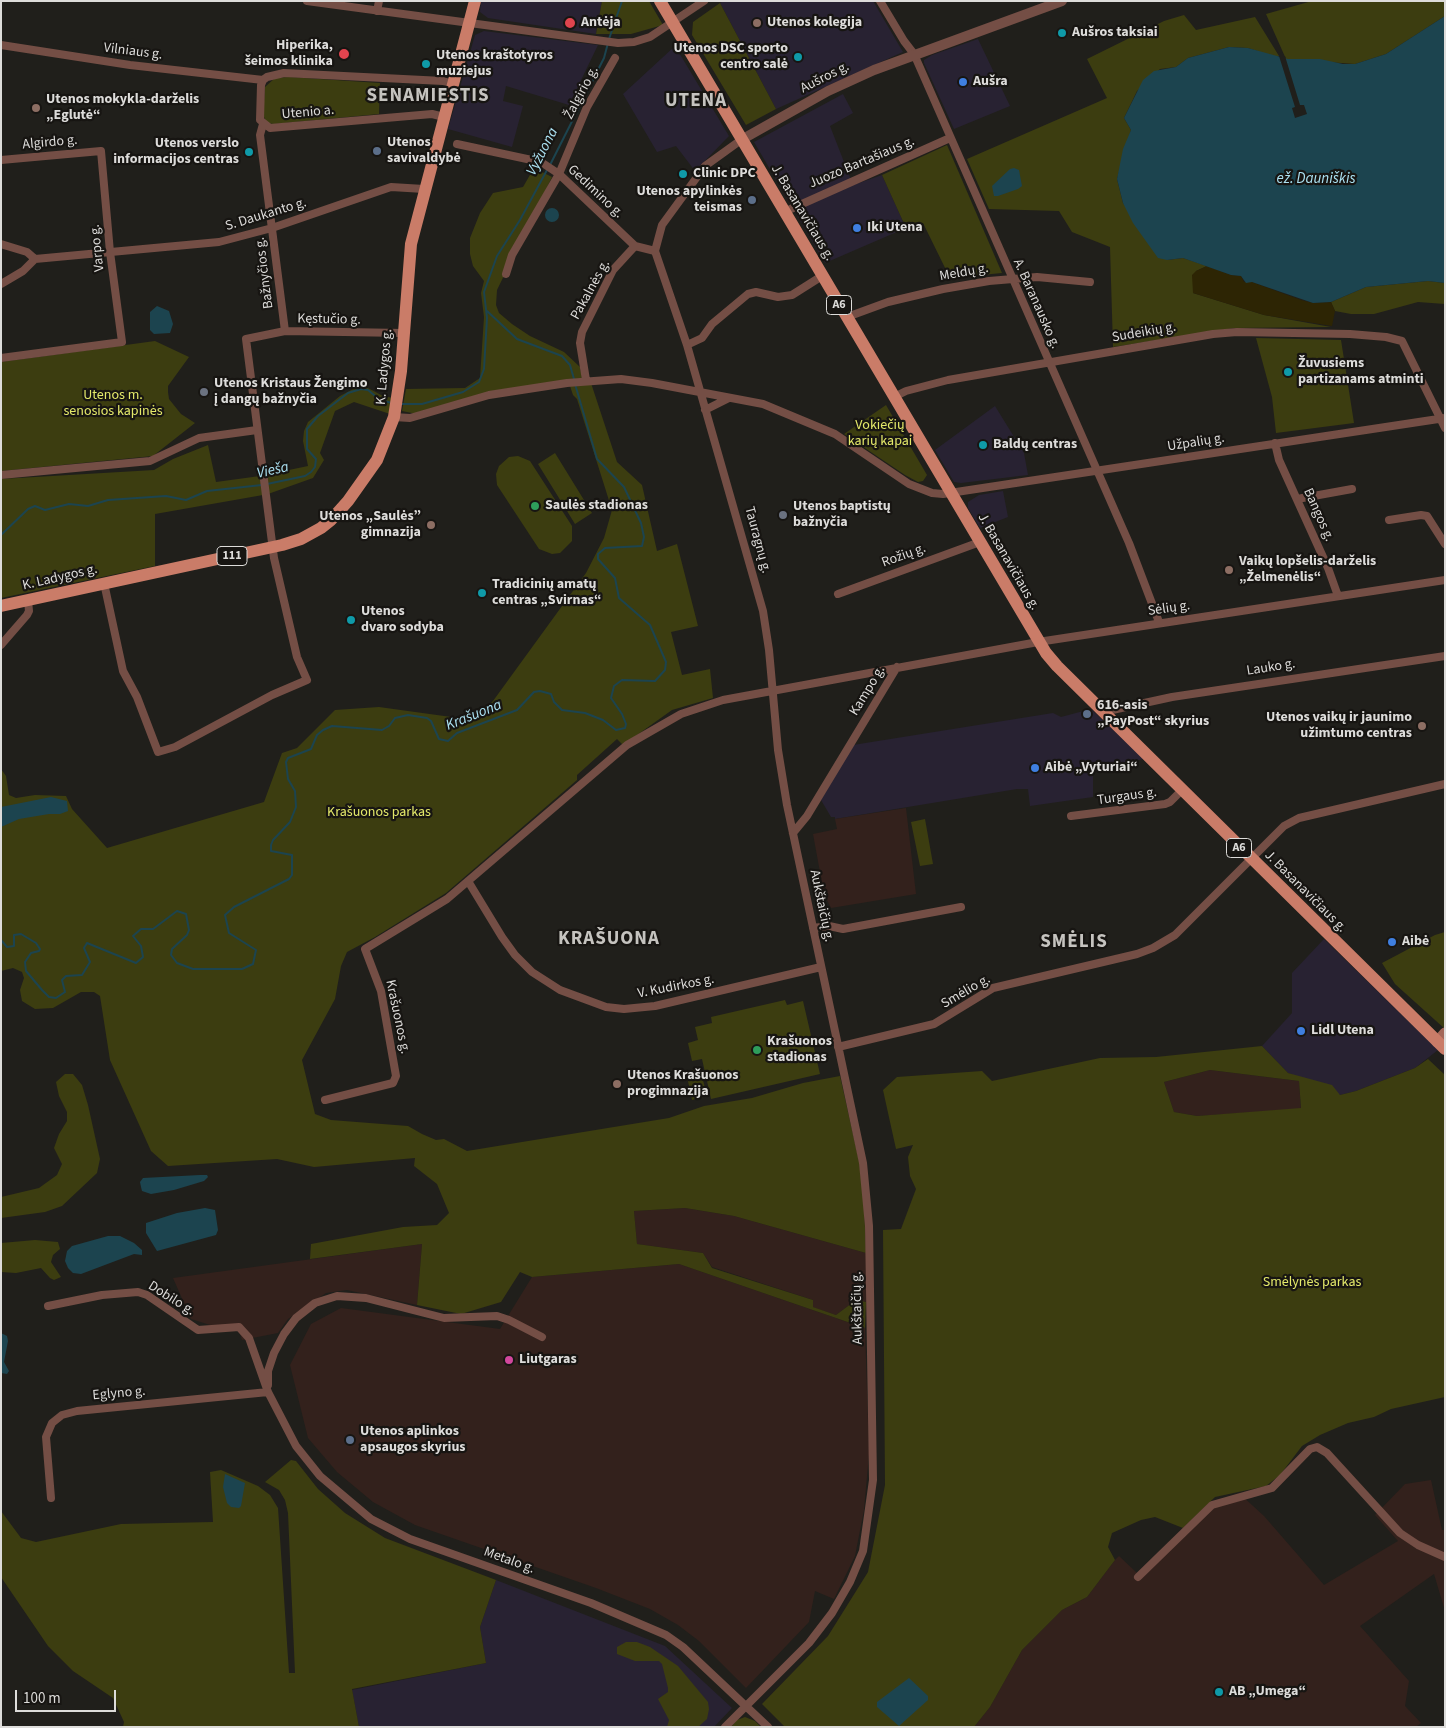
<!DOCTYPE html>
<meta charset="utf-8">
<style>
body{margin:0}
#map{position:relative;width:1446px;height:1728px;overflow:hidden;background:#201f1b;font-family:"Source Sans 3",sans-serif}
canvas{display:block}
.frame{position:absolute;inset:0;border:2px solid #dddcda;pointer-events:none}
.scale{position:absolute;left:15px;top:1690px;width:101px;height:22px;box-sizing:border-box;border:2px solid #dddcda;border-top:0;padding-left:6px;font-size:15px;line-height:18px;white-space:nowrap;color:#dddcda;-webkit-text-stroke:4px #171512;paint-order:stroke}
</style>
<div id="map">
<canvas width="1446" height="1728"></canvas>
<div class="frame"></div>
<div class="scale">100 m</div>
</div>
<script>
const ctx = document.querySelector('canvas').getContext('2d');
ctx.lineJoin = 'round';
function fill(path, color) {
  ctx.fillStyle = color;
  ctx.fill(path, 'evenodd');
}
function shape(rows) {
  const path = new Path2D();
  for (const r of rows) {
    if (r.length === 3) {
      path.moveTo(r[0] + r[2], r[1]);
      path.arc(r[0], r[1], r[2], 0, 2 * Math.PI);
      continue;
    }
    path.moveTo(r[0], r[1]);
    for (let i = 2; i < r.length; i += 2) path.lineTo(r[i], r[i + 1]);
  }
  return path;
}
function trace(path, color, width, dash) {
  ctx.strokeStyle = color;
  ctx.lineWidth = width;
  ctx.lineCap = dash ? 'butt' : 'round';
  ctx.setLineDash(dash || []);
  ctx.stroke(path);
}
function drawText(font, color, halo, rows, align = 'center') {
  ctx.font = font + ' "Source Sans 3",sans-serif';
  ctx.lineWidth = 4.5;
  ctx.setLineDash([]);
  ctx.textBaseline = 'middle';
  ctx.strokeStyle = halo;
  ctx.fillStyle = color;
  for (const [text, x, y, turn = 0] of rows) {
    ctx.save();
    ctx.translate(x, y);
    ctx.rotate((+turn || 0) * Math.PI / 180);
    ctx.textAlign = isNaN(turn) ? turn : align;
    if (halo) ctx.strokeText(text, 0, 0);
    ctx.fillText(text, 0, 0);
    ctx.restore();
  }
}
fill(shape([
 [481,1,602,1,596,34,488,18,480,12],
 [724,1,873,1,903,52,776,109,720,3],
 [484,31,598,45,569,105,506,86,503,101,523,106,512,147,448,129,475,35],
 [978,39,1010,106,954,129,924,63,924,60,932,55],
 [675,46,729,136,695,171,676,146,657,152,623,94],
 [843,94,853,113,830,126,853,185,882,175,906,228,825,263,754,142],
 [995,406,1024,453,1028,475,961,483,954,482,935,450],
 [1003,491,1008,517,980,528,968,508,968,502,979,495],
 [1091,709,1144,759,1097,768,1093,774,1093,797,1030,806,1028,789,1017,789,835,819,835,817,831,817,821,800,853,745,1053,713,1061,717],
 [1324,939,1438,1050,1415,1068,1356,1091,1340,1095,1288,1073,1262,1046,1292,1013,1292,973],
 [496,1580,665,1646,732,1708,714,1727,359,1727,352,1690,486,1663,480,1627]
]), '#282232');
fill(shape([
 [906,808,916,894,831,908,824,894,813,834,837,829,835,819],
 [1210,1070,1299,1081,1301,1109,1197,1116,1174,1112,1164,1082],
 [685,1208,734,1216,866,1253,866,1302,856,1300,836,1315,812,1307,813,1300,712,1267,703,1253,637,1244,634,1211],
 [422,1244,417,1305,347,1290,326,1293,288,1319,278,1333,242,1340,239,1331,226,1330,191,1319,173,1278],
 [679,1264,865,1328,869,1454,864,1510,855,1556,834,1599,815,1591,809,1622,746,1688,699,1641,678,1625,650,1609,596,1588,415,1525,373,1502,337,1472,308,1438,290,1365,311,1324,341,1308,500,1329,532,1277],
 [1431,1480,1442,1530,1445,1530,1445,1611,1434,1574,1360,1626,1409,1681,1405,1706,1421,1723,1416,1727,974,1727,990,1707,1022,1650,1062,1610,1087,1597,1115,1560,1119,1556,1137,1573,1214,1501,1240,1494,1264,1516,1324,1585,1398,1541,1375,1515,1405,1484]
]), '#33211c');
fill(shape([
 [602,1,649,1,663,25,631,34,596,34],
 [1312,1,1445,1,1445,16,1386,54,1355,64,1286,59,1266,14],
 [720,3,776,109,746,125,692,35,693,22],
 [1184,15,1196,30,1255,17,1279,56,1275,57,1248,48,1229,47,1188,58,1176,67,1160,69,1137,91,1124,118,1131,130,1117,179,1123,203,1167,260,1183,258,1207,266,1196,271,1193,293,1264,315,1331,327,1234,328,1113,347,1110,247,1072,232,1059,211,989,209,967,159,1107,98,1087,59,1164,21],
 [289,77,380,83,379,114,274,124,267,123,263,115,265,87,275,78],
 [947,145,1002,273,950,278,923,223,906,228,882,175],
 [534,168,552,177,497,290,496,305,499,313,512,324,530,336,564,352,580,367,582,378,493,391,417,414,402,411,406,389,465,388,480,378,484,317,481,293,484,281,473,266,470,254,470,238,480,213,493,193,523,187],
 [1428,281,1445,283,1445,304,1418,302,1374,314,1351,314,1335,311,1331,302,1366,287],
 [1256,338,1341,340,1354,423,1276,433,1272,397],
 [155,341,189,357,168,386,168,392,169,399,181,414,195,423,153,456,1,471,1,362],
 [591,383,617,462,642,485,657,551,677,544,698,626,671,632,682,675,710,669,713,698,672,710,623,745,617,739,577,775,577,780,446,893,375,937,347,952,341,966,335,999,302,1060,315,1114,331,1120,408,1126,422,1134,436,1140,444,1139,467,1151,669,1118,704,1106,752,1098,803,1083,840,1076,859,1161,864,1202,866,1253,734,1216,685,1208,634,1211,637,1244,703,1253,712,1268,813,1300,813,1307,836,1315,856,1300,866,1302,865,1328,679,1264,532,1277,520,1272,501,1302,461,1314,417,1305,422,1244,310,1259,311,1244,403,1227,437,1225,449,1213,437,1184,414,1166,415,1158,314,1167,277,1159,168,1166,151,1151,110,1060,100,996,94,992,81,992,53,1008,35,1009,22,1001,20,990,24,978,22,972,13,968,1,971,1,769,6,776,9,795,16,798,35,795,66,796,72,809,107,848,264,802,282,753,297,748,335,710,379,707,473,720,493,701,586,573,604,538,612,510,577,399,573,395,570,386],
 [357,387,366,387,383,396,393,398,390,414,354,402,335,411,320,453,324,460,313,478,268,494,265,475,308,466,303,441,304,431,308,422,340,396],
 [886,405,927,475,923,481,918,482,905,475,844,434],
 [208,445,216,482,260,476,263,495,155,514,155,566,1,598,1,479,154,470,173,459],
 [555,453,592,513,575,524,538,464],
 [518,456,530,461,572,526,572,541,560,553,552,554,539,549,497,485,496,474,499,466,509,457],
 [925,819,933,864,920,866,911,822],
 [1445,932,1445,1029,1395,984,1382,963,1435,935],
 [785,1000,787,1005,803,1001,820,1074,711,1099,702,1059,692,1061,688,1043,698,1040,695,1027,712,1023,711,1017],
 [1262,1046,1288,1073,1332,1085,1340,1095,1356,1091,1415,1068,1428,1059,1445,1075,1445,1397,1391,1409,1374,1417,1348,1423,1320,1435,1302,1446,1280,1475,1266,1486,1215,1497,1183,1528,1155,1517,1141,1520,1112,1533,1108,1547,1115,1560,1087,1597,1062,1610,1022,1650,990,1707,974,1727,785,1727,762,1704,828,1636,868,1572,885,1485,883,1230,901,1229,916,1189,910,1176,908,1157,913,1145,896,1149,883,1090,897,1077,982,1071,992,1081,1100,1058,1156,1057],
 [1210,1070,1299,1081,1301,1108,1197,1116,1174,1112,1164,1082],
 [700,1068,707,1096,692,1100,686,1072],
 [65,1074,73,1074,82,1085,88,1105,100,1159,97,1173,62,1206,45,1212,1,1218,1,1197,39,1188,57,1175,62,1164,54,1148,59,1134,67,1121,67,1112,59,1096,56,1082],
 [35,1240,58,1242,60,1249,53,1255,51,1262,61,1277,54,1280,50,1278,41,1268,16,1273,1,1272,1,1243],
 [291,1460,296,1461,318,1489,345,1513,385,1538,496,1580,480,1627,486,1663,352,1689,359,1727,123,1727,124,1722,113,1698,73,1671,48,1646,1,1577,1,1511,21,1538,36,1542,121,1524,213,1522,210,1472,221,1470,258,1486,270,1495,278,1508,289,1673,295,1673,288,1513,285,1500,279,1490,265,1482],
 [626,1642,637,1642,650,1647,678,1666,708,1702,709,1709,707,1719,698,1727,667,1727,669,1720,658,1699,668,1692,668,1688,662,1664,659,1661,635,1661,617,1654,617,1647],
 [745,1717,755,1721,761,1727,731,1727,737,1720]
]), '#3c3d10');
fill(shape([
 [1207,266,1231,275,1241,276,1244,282,1252,282,1301,300,1313,303,1331,302,1335,311,1332,326,1264,315,1193,293,1192,275,1196,271]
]), '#2d2504');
fill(shape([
 [1445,16,1445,283,1428,281,1366,287,1331,302,1313,303,1252,282,1246,283,1241,276,1231,275,1183,258,1167,260,1158,258,1133,223,1123,203,1117,179,1123,149,1131,130,1124,118,1143,80,1154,71,1176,67,1188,58,1229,47,1248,48,1288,59,1320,59,1343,64,1355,64,1386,54],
 [1014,168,1019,170,1022,186,1018,189,998,196,994,196,992,186,1010,169],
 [552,215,7],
 [157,306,169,311,173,324,170,333,154,334,150,330,150,312],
 [51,797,67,801,68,811,60,814,49,814,19,819,1,827,1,807],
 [200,1175,207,1175,208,1177,204,1181,174,1190,151,1194,142,1191,141,1187,140,1182,143,1178],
 [205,1208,215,1210,218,1230,216,1235,157,1251,146,1233,146,1223,177,1213],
 [108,1236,120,1236,134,1243,142,1250,142,1255,134,1254,81,1274,73,1273,68,1268,65,1261,67,1251,72,1246],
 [1,1333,7,1336,8,1341,4,1362,9,1371,7,1374,1,1373],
 [225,1474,245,1483,241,1506,239,1508,231,1507,227,1503,223,1487],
 [909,1678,928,1696,928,1700,899,1726,877,1707,877,1702]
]), '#1c444f');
fill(shape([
 [1279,56,1285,56,1300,105,1304,105,1307,114,1295,118,1292,108,1295,107]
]), '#201f1b');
trace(shape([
 [609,39,622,1],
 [550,165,604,58,608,43],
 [487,311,517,339,562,356,570,365,574,379],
 [401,404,422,404,463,392,479,382,484,369,487,318,484,292,497,256,520,220,547,170],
 [267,484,305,476,311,472,315,467,316,459,307,449,307,429,318,416,348,393,361,389,368,390,380,400,392,403],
 [1,535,28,509,35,506,45,510,69,504,88,506,108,500,166,496,186,500,207,491,262,485],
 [1,940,7,947,14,946,14,935,21,934,36,943,40,949,39,951,31,953,25,962,26,971,42,990,49,997,56,998,65,992,62,980,66,976,82,975,90,962,84,948,87,943,136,963,143,957,141,946,133,936,141,929,153,929,177,911,186,914,189,930,187,935,172,949,171,955,177,963,193,969,242,969,253,964,256,950,229,933,225,915,234,907,289,879,292,875,292,855,271,851,271,845,273,840,290,822,296,807,295,791,288,779,286,762,288,758,311,749,317,735,323,730,332,726,382,730,389,726,395,718,408,715,427,718,431,721,439,739,448,741,457,733,517,710,534,692,540,691,551,694,554,702,562,710,585,713,603,720,616,730,625,728,626,724,622,714,611,698,614,686,622,680,655,681,665,670,666,662,650,625,619,598,615,578,598,559,598,554,605,548,642,546,644,537,641,523,624,487,597,459,575,384]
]), '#1c444f', 2);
trace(shape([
 [307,1,618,43,634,42,650,37,704,1],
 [880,1,904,41,914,54,1129,543,1159,622],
 [377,11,379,1],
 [1,45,130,65,263,80],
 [444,117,432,114,270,128,260,120,261,85,263,80,267,77,284,73,443,81,453,84],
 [263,124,260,135,285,331],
 [457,144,541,162,559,174,635,246,655,251],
 [1,160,101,151,110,252,122,342,1,358],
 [784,212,950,138],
 [1,244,27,252,35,259],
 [506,274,512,255,559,174,587,107,615,58],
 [1,284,23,271,35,259,219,242,272,228,391,187,424,189],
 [847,317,888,302,943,289,989,281,1037,277,1090,282],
 [687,345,702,338,712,324,748,294,756,292,778,297,792,295,822,276],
 [586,380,580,343,582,332,613,270,635,246],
 [894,397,906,391,948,380,1213,334,1237,332,1350,334,1386,337,1402,341,1445,428],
 [705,410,729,398],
 [394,417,410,418,489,395,567,383,621,379,652,383,763,404,835,434,909,484,932,493,943,494,1445,418],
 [1275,443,1279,460,1328,568,1338,596],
 [1,475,150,461,199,438,257,430],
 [1297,499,1352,489],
 [1389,520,1421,515,1427,516,1445,544],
 [104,583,123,671,137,697,158,752,175,747,272,695,307,680,297,657,274,558,246,339,285,331,403,333],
 [838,594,980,542],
 [1,645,27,615,29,611,28,601],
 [1103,712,1172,697,1445,656],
 [1071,816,1165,804,1170,802,1182,790],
 [793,833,807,816,897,667],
 [468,881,502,937,515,955,532,972,560,990,606,1007,624,1009,655,1006,821,967],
 [813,928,829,926,843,929,961,907],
 [838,1047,934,1024,993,988,1137,954,1153,948,1175,935,1284,826,1299,818,1445,784],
 [325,1100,393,1083,396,1076,381,991,365,949,447,899,627,745,681,714,723,700,1038,642,1445,580],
 [48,1306,102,1295,138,1292,147,1295,198,1330,239,1327,249,1338,268,1392,296,1446,320,1476,371,1519,410,1539,591,1603,666,1635,683,1647,768,1727],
 [268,1385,268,1371,274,1353,284,1334,296,1318,315,1303,337,1296,366,1298,444,1318,497,1316,509,1320,542,1337],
 [51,1498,46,1437,52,1423,62,1415,77,1411,268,1392],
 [1138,1577,1212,1505,1272,1488,1310,1449,1317,1447,1327,1453,1400,1533,1418,1545,1445,1557],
 [725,1727,809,1643,832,1613,850,1582,863,1551,873,1480,869,1226,863,1163,787,805,778,750,769,650,763,611,687,345,655,251,662,225,705,166,741,140]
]), '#744e45', 8);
trace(shape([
 [741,140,828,91,874,70,1062,1]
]), '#744e45', 10);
trace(shape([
 [1437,1042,1445,1033]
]), '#a46859', 11);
trace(shape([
 [660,1,1046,653,1057,666,1445,1049],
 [1,606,282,545,301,539,321,528,331,520,348,501,377,460,394,417,401,371,411,244,475,1]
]), '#ca7c68', 12);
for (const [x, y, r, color] of [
 [570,23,6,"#e0444e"],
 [757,23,5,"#8d6e63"],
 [1062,33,5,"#0f9aa8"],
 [344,54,6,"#e0444e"],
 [798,57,5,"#0f9aa8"],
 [426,64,5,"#0f9aa8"],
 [963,82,5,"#3f7fe0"],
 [36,108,5,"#8d6e63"],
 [377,151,5,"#5c6f8a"],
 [249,152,5,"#0f9aa8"],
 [683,174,5,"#0f9aa8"],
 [752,200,5,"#5c6f8a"],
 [857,228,5,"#3f7fe0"],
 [1288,372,5,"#0f9aa8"],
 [204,392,5,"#6b7280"],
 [983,445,5,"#0f9aa8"],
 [535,506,5,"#2e9e5b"],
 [783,515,5,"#6b7280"],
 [431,525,5,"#8d6e63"],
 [1229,570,5,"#8d6e63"],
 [482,593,5,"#0f9aa8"],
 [351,620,5,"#0f9aa8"],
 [1087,714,5,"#5c6f8a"],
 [1422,726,5,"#8d6e63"],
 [1035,768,5,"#3f7fe0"],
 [1392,942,5,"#3f7fe0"],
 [1301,1031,5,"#3f7fe0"],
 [757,1050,5,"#2e9e5b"],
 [617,1084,5,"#8d6e63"],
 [509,1360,5,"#d1479c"],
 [350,1440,5,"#5c6f8a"],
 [1219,1692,5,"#0f9aa8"]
]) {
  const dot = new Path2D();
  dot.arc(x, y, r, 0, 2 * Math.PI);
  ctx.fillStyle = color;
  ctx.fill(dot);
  trace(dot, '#171512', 2);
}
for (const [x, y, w] of [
 [839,305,25],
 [232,556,30],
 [1239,848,25]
]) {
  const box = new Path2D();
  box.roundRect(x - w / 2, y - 9.5, w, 19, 4);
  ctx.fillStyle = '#171512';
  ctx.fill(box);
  trace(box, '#dddcda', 1);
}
drawText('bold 12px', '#dddcda', null, [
 ["A6",839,305],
 ["111",232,556],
 ["A6",1239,848]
]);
drawText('bold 14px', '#dddcda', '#171512', [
 ["Antėja",581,23],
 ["Utenos kolegija",767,23],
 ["Aušros taksiai",1072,33],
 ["Hiperika,",333,46,"right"],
 ["šeimos klinika",333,62,"right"],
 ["Utenos DSC sporto",788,49,"right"],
 ["centro salė",788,65,"right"],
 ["Utenos kraštotyros",436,56],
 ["muziejus",436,72],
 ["Aušra",973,82],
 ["Utenos mokykla-darželis",46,100],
 ["„Eglutė“",46,116],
 ["Utenos",387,143],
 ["savivaldybė",387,159],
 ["Utenos verslo",239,144,"right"],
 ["informacijos centras",239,160,"right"],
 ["Clinic DPC",693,174],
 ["Utenos apylinkės",742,192,"right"],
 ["teismas",742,208,"right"],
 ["Iki Utena",867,228],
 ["Žuvusiems",1298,364],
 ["partizanams atminti",1298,380],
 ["Utenos Kristaus Žengimo",214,384],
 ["į dangų bažnyčia",214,400],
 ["Baldų centras",993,445],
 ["Saulės stadionas",545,506],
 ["Utenos baptistų",793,507],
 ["bažnyčia",793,523],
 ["Utenos „Saulės”",421,517,"right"],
 ["gimnazija",421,533,"right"],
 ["Vaikų lopšelis-darželis",1239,562],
 ["„Želmenėlis“",1239,578],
 ["Tradicinių amatų",492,585],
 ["centras „Svirnas“",492,601],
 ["Utenos",361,612],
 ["dvaro sodyba",361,628],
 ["616-asis",1097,706],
 ["„PayPost“ skyrius",1097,722],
 ["Utenos vaikų ir jaunimo",1412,718,"right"],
 ["užimtumo centras",1412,734,"right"],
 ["Aibė „Vyturiai“",1045,768],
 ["Aibė",1402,942],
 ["Lidl Utena",1311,1031],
 ["Krašuonos",767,1042],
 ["stadionas",767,1058],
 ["Utenos Krašuonos",627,1076],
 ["progimnazija",627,1092],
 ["Liutgaras",519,1360],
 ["Utenos aplinkos",360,1432],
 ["apsaugos skyrius",360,1448],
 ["AB „Umega“",1229,1692]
], 'left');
drawText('14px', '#dddcda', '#171512', [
 ["Vilniaus g.",133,52,7],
 ["Aušros g.",825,78,-27],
 ["Žalgirio g.",582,93,-62],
 ["Utenio a.",308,113,-5],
 ["Algirdo g.",50,143,-5],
 ["Juozo Bartašiaus g.",862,163,-23],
 ["Gedimino g.",595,192,43],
 ["J. Basanavičiaus g.",802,213,59],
 ["S. Daukanto g.",266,215,-17],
 ["Varpo g.",98,248,-96],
 ["Bažnyčios g.",265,273,-97],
 ["Meldų g.",964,273,-10],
 ["Pakalnės g.",591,290,-61],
 ["A. Baranausko g.",1036,304,66],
 ["Kęstučio g.",329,320,1],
 ["Sudeikių g.",1144,333,-10],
 ["K. Ladygos g.",385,367,-85],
 ["Užpalių g.",1196,443,-9],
 ["Bangos g.",1318,515,66],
 ["Tauragnų g.",757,540,75],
 ["Rožių g.",904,556,-20],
 ["J. Basanavičiaus g.",1008,562,60],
 ["K. Ladygos g.",60,578,-13],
 ["Sėlių g.",1169,609,-8],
 ["Lauko g.",1271,668,-9],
 ["Kampo g.",868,691,-59],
 ["Turgaus g.",1127,797,-8],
 ["J. Basanavičiaus g.",1305,892,45],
 ["Aukštaičių g.",821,906,78],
 ["V. Kudirkos g.",676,987,-11],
 ["Smėlio g.",966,992,-30],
 ["Krašuonos g.",397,1017,78],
 ["Dobilo g.",171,1299,32],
 ["Aukštaičių g.",858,1308,-91],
 ["Eglyno g.",119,1394,-5],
 ["Metalo g.",509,1561,20]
]);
drawText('14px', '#e4e96a', '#171512', [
 ["Utenos m.",113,396],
 ["senosios kapinės",113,412],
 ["Vokiečių",880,426],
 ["karių kapai",880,442],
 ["Krašuonos parkas",379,813],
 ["Smėlynės parkas",1312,1283]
]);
drawText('italic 15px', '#ace2f3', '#171512', [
 ["Vyžuona",543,152,-63],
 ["ež. Dauniškis",1316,180],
 ["Vieša",273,471,-13],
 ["Krašuona",474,716,-22]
]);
ctx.letterSpacing = '1px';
drawText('bold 19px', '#c5c3bf', '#171512', [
 ["SENAMIESTIS",428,97],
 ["UTENA",696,102],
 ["KRAŠUONA",609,940],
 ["SMĖLIS",1074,943]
]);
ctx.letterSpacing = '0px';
</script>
